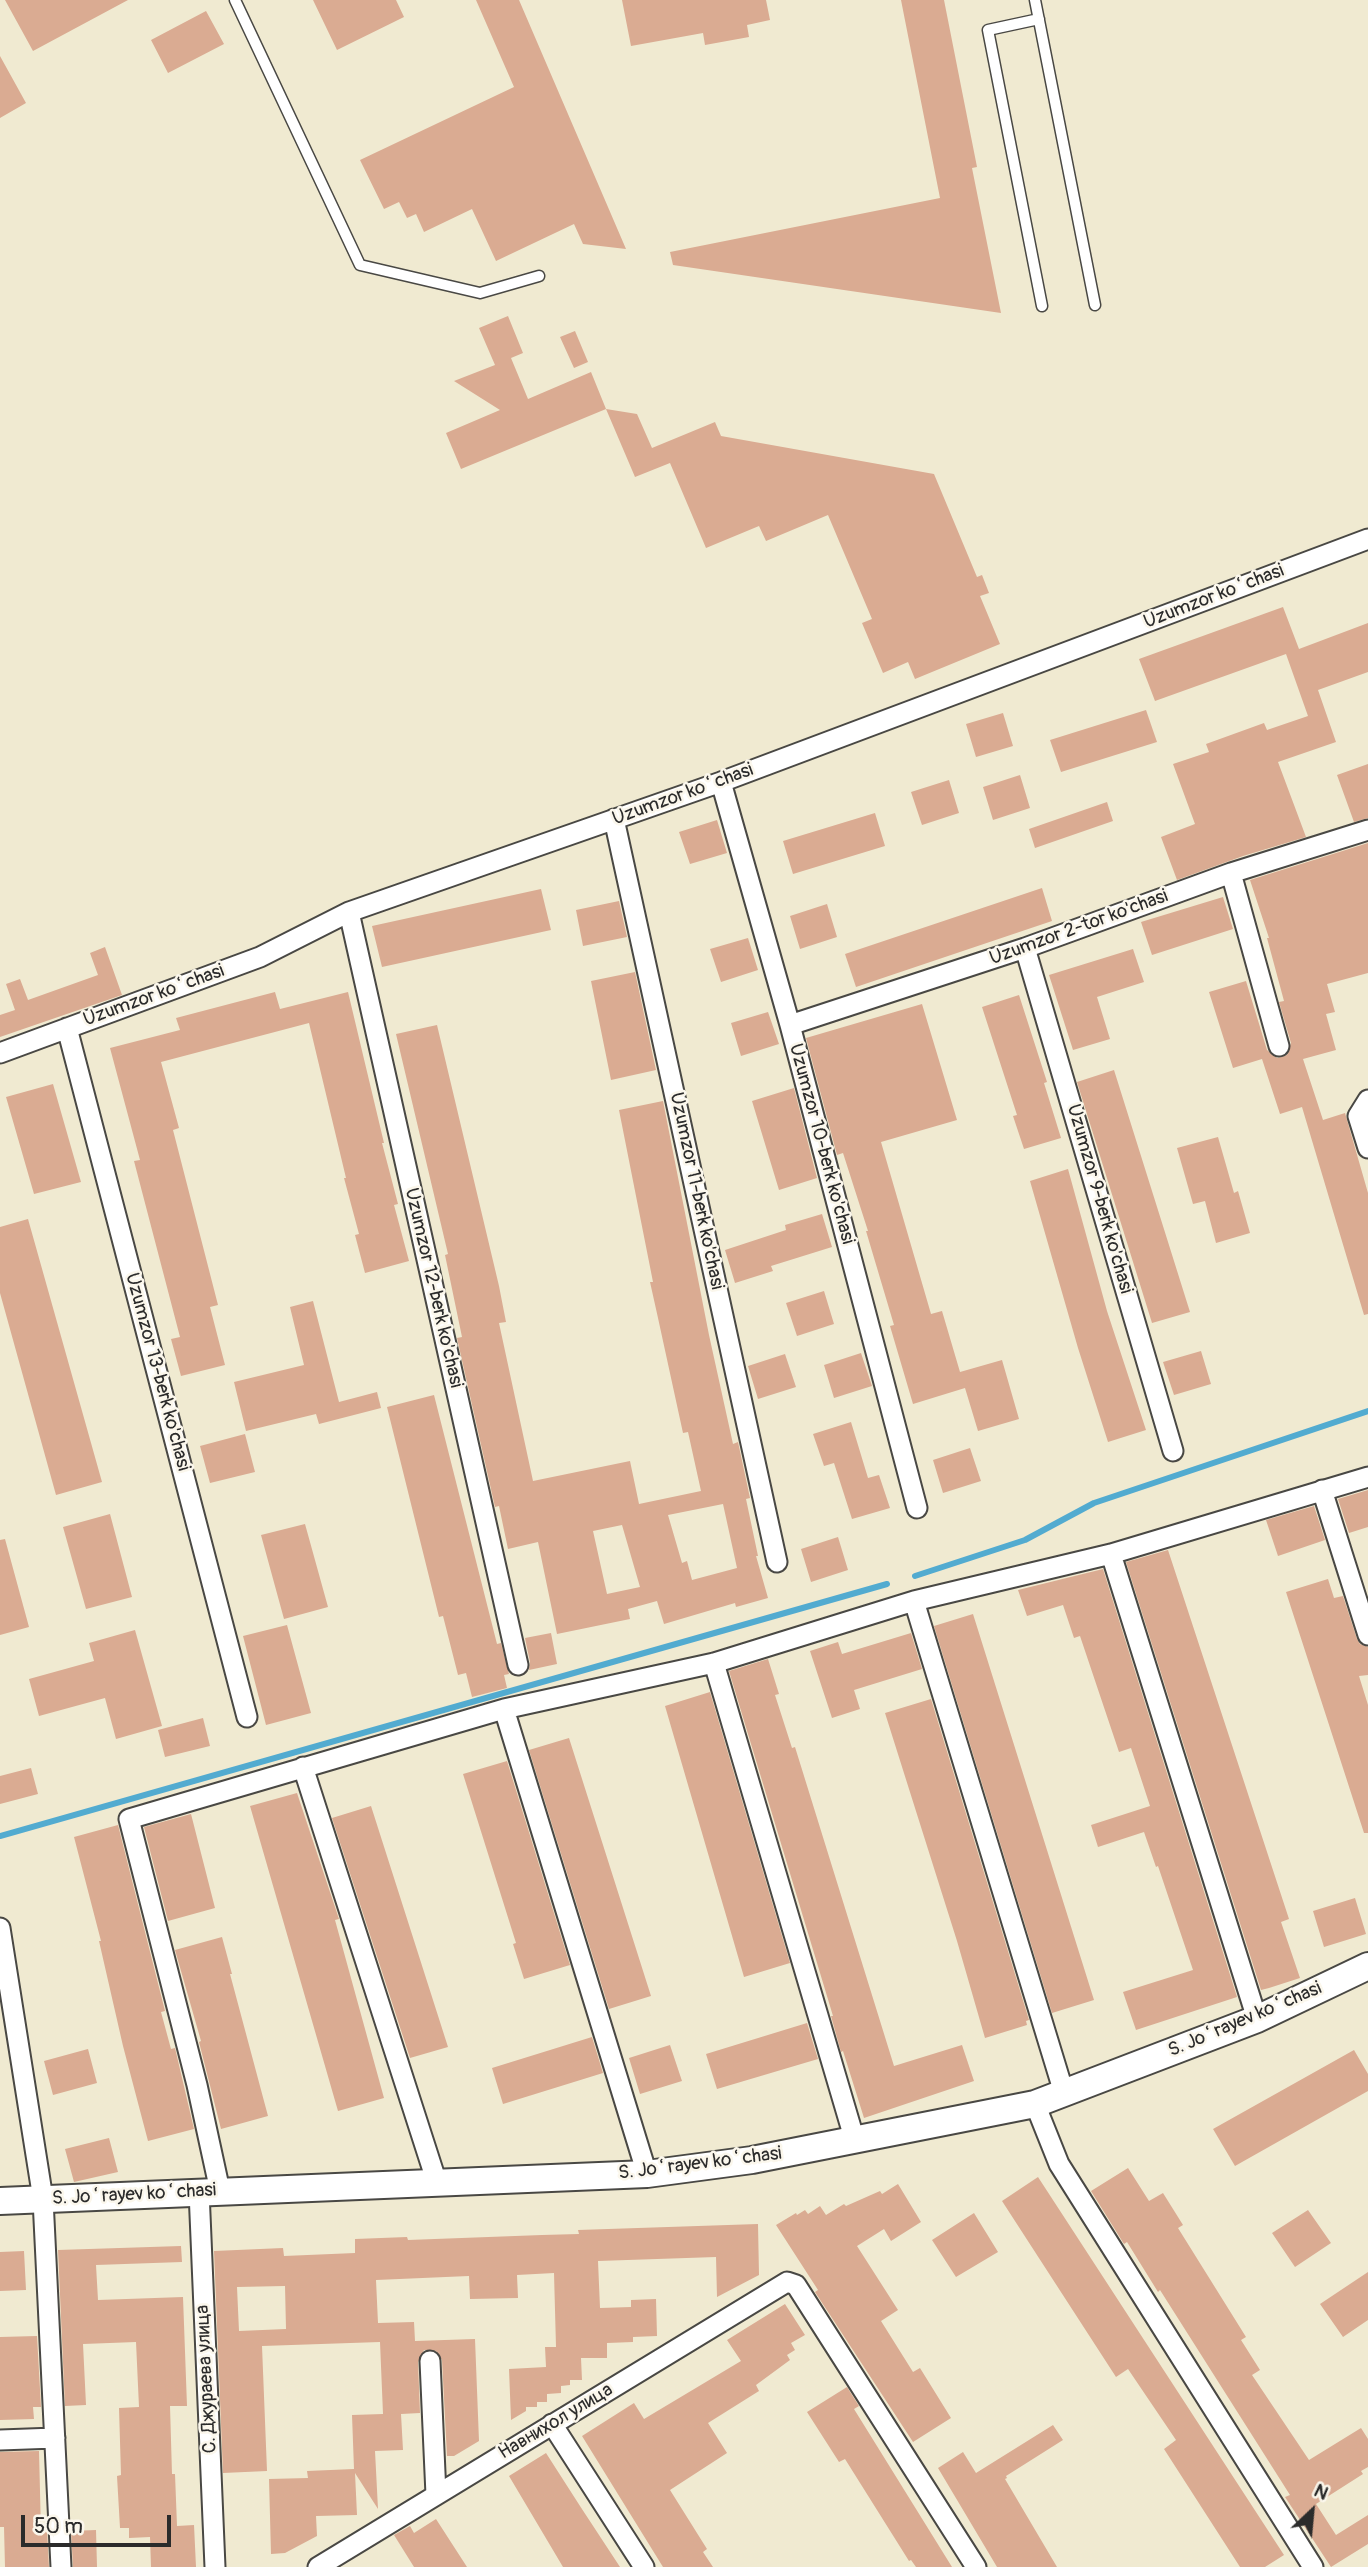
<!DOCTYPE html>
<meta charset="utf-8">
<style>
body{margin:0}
#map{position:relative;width:1368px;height:2567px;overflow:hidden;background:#f0ead1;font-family:Pangolin,sans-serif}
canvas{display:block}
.north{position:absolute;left:1277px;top:2476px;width:70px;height:70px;-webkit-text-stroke:5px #fbf7ec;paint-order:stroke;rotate:26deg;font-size:19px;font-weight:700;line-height:28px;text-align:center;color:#2b2b2b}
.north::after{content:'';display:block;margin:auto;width:24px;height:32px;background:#2b2b2b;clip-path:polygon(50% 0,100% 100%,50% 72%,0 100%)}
.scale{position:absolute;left:21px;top:2515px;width:150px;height:32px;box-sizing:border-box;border:4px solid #2b2b2b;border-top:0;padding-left:9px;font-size:21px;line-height:24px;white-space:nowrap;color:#2b2b2b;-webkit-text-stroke:5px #fbf7ec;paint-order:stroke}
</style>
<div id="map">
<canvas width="1368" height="2567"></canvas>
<div class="north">N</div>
<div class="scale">50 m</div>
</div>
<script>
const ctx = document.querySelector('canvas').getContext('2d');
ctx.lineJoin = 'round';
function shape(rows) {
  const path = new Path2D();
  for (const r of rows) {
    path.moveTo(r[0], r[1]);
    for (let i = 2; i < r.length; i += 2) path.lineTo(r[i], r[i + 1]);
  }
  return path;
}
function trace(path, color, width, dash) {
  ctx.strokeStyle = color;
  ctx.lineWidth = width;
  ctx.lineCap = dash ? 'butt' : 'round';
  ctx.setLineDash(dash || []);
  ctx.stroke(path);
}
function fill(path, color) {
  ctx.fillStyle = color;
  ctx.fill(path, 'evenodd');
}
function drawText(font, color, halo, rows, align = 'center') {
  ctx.font = font + ' Pangolin,sans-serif';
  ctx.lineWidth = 5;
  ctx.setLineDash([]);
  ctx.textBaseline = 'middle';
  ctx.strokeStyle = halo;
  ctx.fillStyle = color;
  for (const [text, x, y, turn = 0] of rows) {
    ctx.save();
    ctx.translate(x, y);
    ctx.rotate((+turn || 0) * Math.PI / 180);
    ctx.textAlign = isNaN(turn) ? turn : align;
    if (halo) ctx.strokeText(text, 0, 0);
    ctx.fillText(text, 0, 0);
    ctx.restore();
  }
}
trace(shape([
 [915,1576,1025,1540,1094,1503,1368,1411],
 [0,1836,887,1584]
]), '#52abd0', 6);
fill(shape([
 [5,0,128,0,33,51],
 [313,0,396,0,404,17,337,50],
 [476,0,519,0,626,249,583,244,574,224,496,261,472,209,424,232,416,214,407,218,399,202,384,209,360,160,514,87],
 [622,0,766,0,770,20,747,25,749,37,705,45,703,33,631,46],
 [901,0,944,0,977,167,972,168,1001,313,673,265,670,252,940,198],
 [206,11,224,44,168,73,151,40],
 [0,56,26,103,0,118],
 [508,316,523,353,511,358,528,399,591,372,606,409,461,469,446,433,500,410,454,381,495,365,479,328],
 [575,331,588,362,574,368,560,337],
 [606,409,637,414,652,448,715,422,721,436,934,474,977,577,982,575,989,593,980,596,1000,644,915,679,908,662,883,673,862,623,872,619,828,515,766,541,759,526,706,548,670,463,635,477],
 [1283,607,1299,649,1368,623,1368,672,1318,690,1336,742,1278,762,1306,837,1243,856,1177,880,1161,837,1195,824,1173,764,1209,752,1206,744,1264,723,1267,730,1308,716,1286,654,1155,701,1139,659],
 [1146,710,1157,742,1061,772,1050,740],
 [1003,713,1013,746,976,757,966,724],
 [1368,764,1368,818,1354,822,1337,775],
 [1020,775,1030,808,993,820,983,787],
 [949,780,959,813,922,825,911,792],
 [1107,802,1113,821,1035,848,1029,829],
 [875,813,885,846,793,874,783,841],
 [717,820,727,853,690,864,679,832],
 [1368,843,1368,973,1327,984,1335,1012,1326,1014,1336,1050,1303,1059,1323,1120,1345,1113,1368,1193,1368,1314,1364,1315,1302,1107,1280,1114,1262,1059,1233,1068,1209,992,1246,981,1267,1050,1277,1058,1287,1055,1291,1043,1279,1002,1284,1001,1267,938,1269,938,1250,880],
 [1042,888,1052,921,856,987,845,954],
 [541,889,551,930,382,967,372,926],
 [1223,897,1233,929,1152,955,1141,922],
 [619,901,627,937,583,946,576,910],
 [827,904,837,937,800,949,790,916],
 [748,938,758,970,721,982,710,949],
 [105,947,122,995,0,1037,0,1015,15,1010,6,984,20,979,28,1000,98,975,90,953],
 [1133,949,1144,982,1097,997,1110,1039,1073,1050,1049,975],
 [635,972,656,1070,611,1080,591,981],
 [275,992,280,1009,348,992,384,1143,382,1143,398,1204,394,1205,409,1261,365,1273,355,1235,359,1234,344,1178,346,1178,309,1023,161,1062,179,1128,173,1130,218,1305,210,1307,225,1365,181,1376,171,1339,180,1337,134,1161,140,1160,110,1048,180,1030,176,1018],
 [1019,995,1047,1082,1044,1083,1061,1138,1024,1149,1013,1116,1017,1115,982,1007],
 [922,1004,957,1120,881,1142,931,1314,942,1311,960,1372,1002,1360,1019,1419,978,1431,965,1388,913,1404,890,1326,894,1325,866,1231,868,1231,843,1153,837,1155,806,1038],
 [768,1012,779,1044,741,1056,731,1023],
 [437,1025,499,1286,506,1322,499,1323,533,1481,630,1461,639,1504,701,1491,688,1432,683,1433,658,1318,650,1282,653,1282,619,1110,663,1101,709,1335,733,1444,738,1442,750,1498,746,1499,758,1556,756,1556,768,1598,736,1607,735,1603,664,1624,657,1601,628,1609,630,1619,557,1634,538,1542,508,1549,499,1506,495,1507,457,1338,462,1337,445,1255,448,1254,396,1034],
 [723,1504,737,1568,692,1580,687,1561,682,1563,668,1515],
 [622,1525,640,1587,607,1594,593,1531],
 [1114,1070,1190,1312,1152,1323,1077,1082],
 [53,1084,81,1182,34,1194,6,1097],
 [794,1088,817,1178,779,1190,752,1101],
 [1218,1137,1234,1193,1238,1191,1250,1233,1216,1243,1205,1201,1193,1204,1177,1148],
 [1068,1169,1107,1311,1146,1430,1108,1442,1078,1348,1030,1181],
 [822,1214,832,1247,771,1266,773,1271,735,1283,725,1250,786,1230,785,1225],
 [28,1219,102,1482,56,1495,0,1293,0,1227],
 [824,1291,834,1324,797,1336,786,1303],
 [313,1301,339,1402,377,1392,381,1408,319,1424,316,1414,246,1431,234,1382,304,1365,290,1307],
 [1201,1351,1211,1384,1174,1395,1163,1362],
 [861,1353,872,1386,834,1398,824,1365],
 [785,1354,796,1387,758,1399,748,1366],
 [434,1395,497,1644,501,1643,509,1674,504,1675,507,1688,472,1697,466,1673,458,1675,443,1616,439,1617,387,1407],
 [851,1422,868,1478,879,1475,890,1508,852,1519,834,1463,824,1466,813,1434],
 [245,1434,255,1472,210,1483,200,1446],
 [970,1448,981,1481,943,1493,933,1460],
 [1368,1490,1368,1527,1349,1533,1338,1499],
 [1314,1506,1325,1540,1278,1556,1266,1520],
 [110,1514,132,1597,86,1609,63,1527],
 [305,1524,328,1607,284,1619,261,1535],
 [838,1537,848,1570,811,1582,801,1549],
 [5,1539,29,1627,0,1635,0,1540],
 [1168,1550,1289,1919,1281,1922,1300,1978,1269,1988,1261,1990,1126,1562],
 [1103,1569,1237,1997,1136,2030,1123,1992,1193,1970,1158,1866,1156,1867,1144,1832,1098,1847,1091,1825,1150,1806,1131,1748,1119,1752,1080,1636,1074,1638,1063,1605,1027,1616,1018,1590],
 [1328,1579,1334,1598,1343,1596,1357,1639,1360,1644,1368,1647,1368,1675,1359,1676,1368,1705,1368,1833,1364,1833,1286,1592],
 [973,1614,1094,2000,1052,2013,934,1626],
 [287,1625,311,1713,266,1725,243,1636],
 [135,1630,162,1726,116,1739,105,1698,39,1716,29,1679,94,1661,89,1643],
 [551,1633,557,1664,529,1670,530,1662,525,1638],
 [911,1633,922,1669,854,1690,860,1709,832,1718,810,1651,838,1642,842,1654],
 [768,1659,779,1694,775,1695,792,1748,795,1747,894,2066,962,2045,974,2081,864,2118,843,2051,841,2052,831,2016,833,2016,729,1671],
 [710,1692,790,1963,744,1977,665,1706],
 [931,1699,1029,2020,1026,2021,1027,2025,985,2038,957,1941,885,1713],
 [203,1718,210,1746,165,1757,158,1730],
 [569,1738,651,1996,609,2009,529,1750],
 [507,1761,570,1965,524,1979,513,1944,516,1943,463,1774],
 [31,1768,38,1794,0,1804,0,1776],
 [297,1793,339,1919,335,1920,384,2098,338,2111,250,1806],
 [371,1806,448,2047,410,2058,332,1818],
 [191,1814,215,1908,168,1921,144,1827],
 [118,1825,165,2011,161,2012,171,2049,175,2048,194,2129,148,2141,123,2046,99,1941,101,1941,74,1837],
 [1355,1898,1366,1934,1324,1947,1313,1911],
 [222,1937,232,1974,230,1974,268,2116,221,2129,199,2042,201,2041,175,1950],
 [807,2023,818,2059,717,2089,706,2054],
 [592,2037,603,2073,503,2104,492,2068],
 [670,2045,682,2081,640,2094,629,2058],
 [88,2049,97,2083,53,2095,44,2061],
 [1354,2050,1368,2074,1368,2091,1235,2166,1213,2129],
 [109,2138,118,2172,74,2182,65,2149],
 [1128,2168,1149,2201,1163,2193,1183,2225,1178,2228,1246,2337,1241,2340,1260,2370,1252,2375,1309,2460,1361,2428,1368,2439,1368,2467,1361,2471,1363,2474,1316,2504,1336,2535,1368,2515,1368,2544,1331,2567,1285,2497,1290,2495,1160,2290,1158,2292,1127,2242,1124,2244,1091,2191],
 [1038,2177,1284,2555,1265,2567,1240,2567,1164,2449,1176,2440,1128,2369,1116,2377,1002,2201],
 [898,2184,921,2222,891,2241,884,2229,857,2246,898,2310,881,2321,913,2372,920,2368,951,2418,913,2442,815,2292,818,2290,776,2225,796,2213,797,2215,805,2210,808,2214,820,2206,826,2215,844,2204,846,2206,880,2191,882,2194],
 [1308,2210,1331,2243,1295,2267,1272,2233],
 [974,2213,998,2252,956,2277,932,2240],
 [758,2224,759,2275,717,2297,716,2257,598,2261,600,2308,631,2307,631,2300,656,2299,657,2336,633,2337,633,2342,607,2343,607,2358,581,2358,582,2380,570,2380,570,2385,561,2386,561,2393,547,2394,547,2402,537,2402,537,2407,526,2407,526,2411,511,2420,509,2369,546,2367,545,2347,556,2347,554,2273,517,2275,518,2298,470,2299,469,2276,376,2280,378,2323,414,2322,415,2341,475,2339,479,2441,454,2456,447,2456,442,2360,436,2351,424,2350,418,2362,420,2413,401,2414,403,2450,375,2451,378,2509,355,2473,357,2515,316,2516,317,2536,285,2553,271,2554,269,2479,308,2478,307,2471,354,2469,352,2415,383,2414,380,2342,262,2346,267,2471,223,2473,214,2251,283,2248,284,2256,355,2253,355,2239,407,2237,408,2240,542,2235,579,2234,578,2230],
 [285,2286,286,2329,239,2331,237,2287],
 [181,2246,182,2262,96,2265,98,2300,183,2297,187,2406,170,2406,172,2474,175,2474,177,2526,194,2525,196,2567,151,2567,150,2537,129,2538,129,2528,120,2528,117,2476,121,2475,119,2408,139,2407,136,2342,83,2344,86,2405,65,2406,58,2250],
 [24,2251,26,2290,0,2291,0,2252],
 [1368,2272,1368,2320,1343,2337,1320,2304],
 [785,2304,805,2335,791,2343,795,2350,787,2355,790,2360,756,2385,759,2391,708,2423,727,2453,670,2490,707,2549,703,2552,713,2567,663,2567,582,2436,634,2403,644,2419,741,2361,727,2340],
 [37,2336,41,2407,33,2407,34,2419,0,2420,0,2337],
 [847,2387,859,2406,854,2409,952,2567,916,2567,911,2560,909,2561,845,2459,839,2462,807,2412],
 [1053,2425,1063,2440,1006,2476,1007,2478,1005,2479,1057,2567,997,2567,938,2468,963,2452,976,2473],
 [39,2451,41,2532,47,2531,49,2567,5,2567,4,2527,0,2527,0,2452],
 [546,2453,580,2506,620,2567,563,2567,509,2476],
 [436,2519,467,2567,414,2567,394,2535,410,2526,414,2533],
 [96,2530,97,2567,73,2567,71,2531]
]), '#daab92');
const lane = shape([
 [235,0,360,265,480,293,539,276],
 [1035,0,1095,305],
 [1039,19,988,30,1042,306]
]);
const street = shape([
 [721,782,790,1025,917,1508],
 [614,819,777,1562],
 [1231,873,1279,1046],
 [349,912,518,1665],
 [1025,948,1173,1451],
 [790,1025,1025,948,1231,873,1368,830],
 [67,1028,247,1717],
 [0,1053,260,957,349,912,721,782,1368,539],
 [1368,1100,1358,1116,1368,1148],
 [1322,1490,1368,1635],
 [1111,1554,1257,2019],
 [914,1601,1064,2093],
 [714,1663,855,2141],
 [504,1709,647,2174],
 [303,1767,437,2183],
 [0,1928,43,2199,61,2567],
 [1035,2104,1059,2164,1313,2567],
 [199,2191,215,2567],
 [220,2191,197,2085,129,1819,504,1709,714,1663,914,1601,1111,1554,1368,1477],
 [430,2361,436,2495],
 [552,2424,644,2567],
 [0,2440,55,2438],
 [318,2567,787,2282,796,2285,976,2567]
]);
const secondary = shape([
 [0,2201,647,2174,752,2160,1035,2104,1257,2019,1368,1966]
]);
trace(lane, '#494844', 13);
trace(street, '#494844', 23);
trace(secondary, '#494844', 30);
trace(lane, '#fff', 10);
trace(street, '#fff', 19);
trace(secondary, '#fff', 26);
drawText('19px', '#2b2b2b', '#fbf7ec', [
 ["Uzumzor koʻchasi",1214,597,-21],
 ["Uzumzor koʻchasi",683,795,-20],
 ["Uzumzor 2-tor ko'chasi",1079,928,-20],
 ["Uzumzor koʻchasi",154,996,-20],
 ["Uzumzor 10-berk ko'chasi",821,1144,75],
 ["Uzumzor 11-berk ko'chasi",696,1191,78],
 ["Uzumzor 9-berk ko'chasi",1099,1199,74],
 ["Uzumzor 12-berk ko'chasi",433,1288,77],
 ["Uzumzor 13-berk ko'chasi",157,1372,75],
 ["S. Joʻrayev koʻchasi",1245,2020,-23],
 ["S. Joʻrayev koʻchasi",700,2164,-7],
 ["S. Joʻrayev koʻchasi",134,2195,-3],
 ["С. Джураева улица",207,2379,-93],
 ["Навнихол улица",556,2422,-31]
]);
</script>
